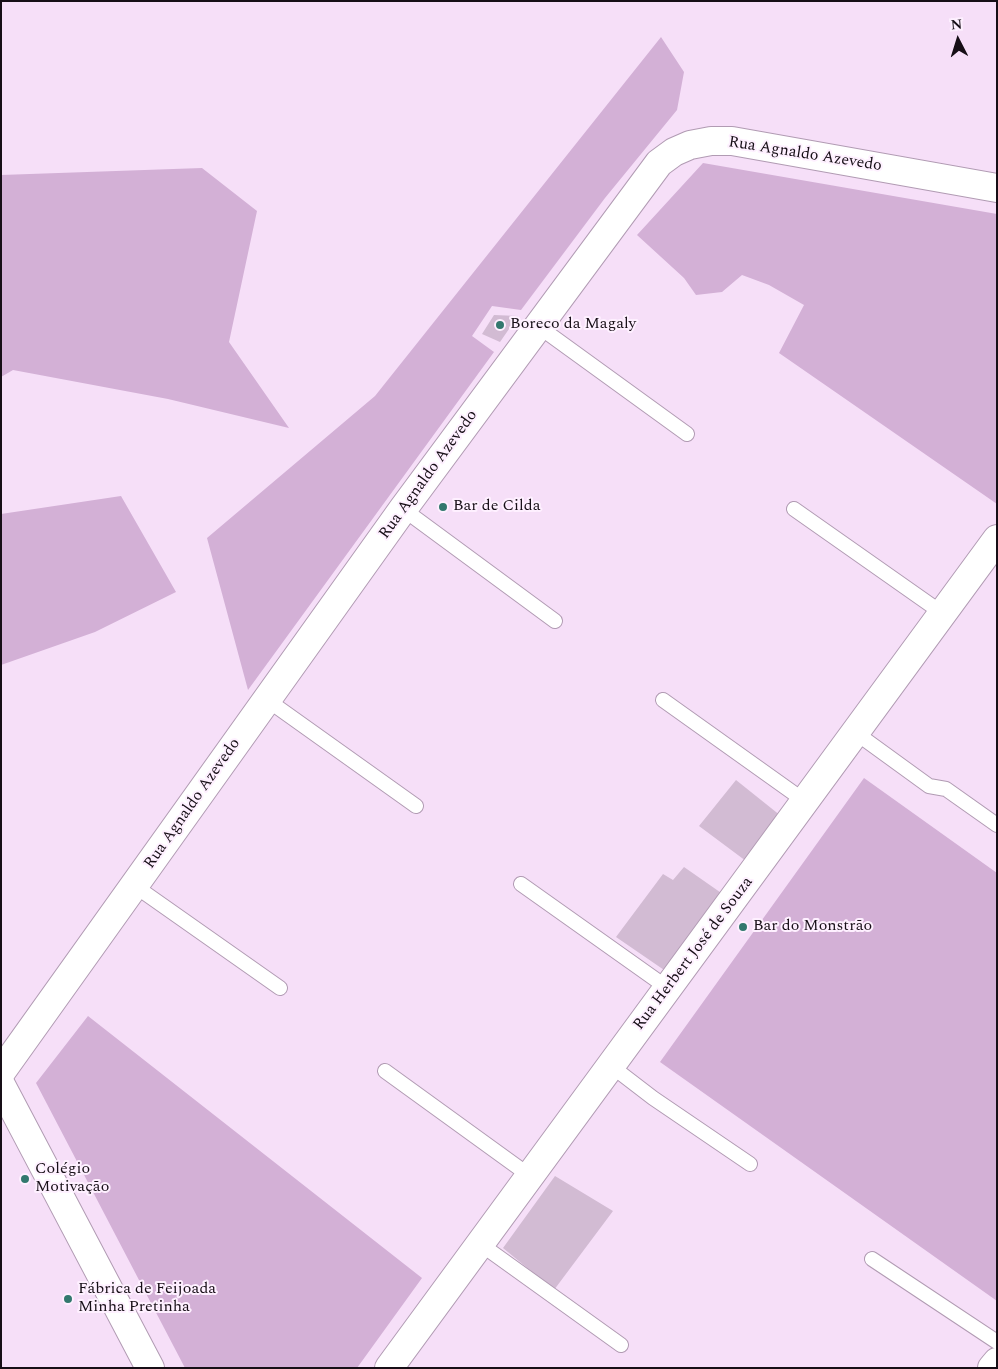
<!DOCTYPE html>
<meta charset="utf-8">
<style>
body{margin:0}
#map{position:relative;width:998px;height:1369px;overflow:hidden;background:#f6dff8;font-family:Spectral,serif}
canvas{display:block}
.frame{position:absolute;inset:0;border:2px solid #160e16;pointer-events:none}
.north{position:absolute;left:933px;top:15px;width:50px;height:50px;-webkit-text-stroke:4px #fef0ff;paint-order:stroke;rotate:355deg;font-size:14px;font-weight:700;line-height:20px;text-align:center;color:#160e16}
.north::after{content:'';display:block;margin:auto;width:18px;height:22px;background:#160e16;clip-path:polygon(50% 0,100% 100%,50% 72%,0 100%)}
</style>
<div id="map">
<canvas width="998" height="1369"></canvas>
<div class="frame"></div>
<div class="north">N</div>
</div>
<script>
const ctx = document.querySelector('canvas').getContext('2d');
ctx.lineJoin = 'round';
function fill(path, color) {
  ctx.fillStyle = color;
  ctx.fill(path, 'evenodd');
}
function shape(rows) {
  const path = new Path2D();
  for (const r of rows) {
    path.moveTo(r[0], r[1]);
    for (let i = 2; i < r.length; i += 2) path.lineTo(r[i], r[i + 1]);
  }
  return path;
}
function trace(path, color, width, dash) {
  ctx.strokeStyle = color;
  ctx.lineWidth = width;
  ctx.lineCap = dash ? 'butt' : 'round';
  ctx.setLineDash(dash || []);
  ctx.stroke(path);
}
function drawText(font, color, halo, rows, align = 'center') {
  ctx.font = font + ' Spectral,serif';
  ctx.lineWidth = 4;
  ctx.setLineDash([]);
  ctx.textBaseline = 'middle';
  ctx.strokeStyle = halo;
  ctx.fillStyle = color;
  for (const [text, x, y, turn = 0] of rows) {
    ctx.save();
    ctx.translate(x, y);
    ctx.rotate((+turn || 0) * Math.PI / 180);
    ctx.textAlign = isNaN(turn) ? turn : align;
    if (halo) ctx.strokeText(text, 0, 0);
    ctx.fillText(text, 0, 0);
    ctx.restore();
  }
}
fill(shape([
 [661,37,684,72,677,110,605,198,521,310,492,306,472,336,494,352,248,690,207,538,375,396],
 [703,163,997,214,997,504,779,353,804,305,769,285,742,275,722,292,696,295,684,278,637,235],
 [202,168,257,211,229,342,289,428,168,399,13,370,1,377,1,175],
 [121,496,176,592,95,632,1,665,1,514],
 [864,778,997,873,997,1301,660,1062],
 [88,1016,422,1278,357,1368,185,1368,36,1083]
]), '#d3b0d6');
fill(shape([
 [494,315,518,316,500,342,482,334],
 [736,780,781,816,754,867,699,826],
 [684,867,727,897,667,972,616,937,663,874,673,880],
 [555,1176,613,1211,554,1290,503,1248]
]), '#d2bbd3');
const lane = shape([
 [538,326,687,434],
 [403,509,555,621],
 [794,509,942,613],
 [266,699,416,806],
 [663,700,806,802],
 [856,733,929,786,946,789,997,825],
 [521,884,669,989],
 [135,886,280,988],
 [610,1065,653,1098,750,1164],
 [385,1071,530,1176],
 [479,1243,621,1345],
 [872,1259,997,1342]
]);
const street = shape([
 [1,1085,150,1368],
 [389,1368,997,539],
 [992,1368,997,1362]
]);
const secondary = shape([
 [1,1072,403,509,659,163,674,152,690,145,711,141,732,141,997,188]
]);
trace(lane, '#b19bb3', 16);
trace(street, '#b19bb3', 30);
trace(secondary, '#b19bb3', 30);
trace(lane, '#fff', 14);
trace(street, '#fff', 28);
trace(secondary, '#fff', 28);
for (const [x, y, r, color] of [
 [500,325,5,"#32786e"],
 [443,507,5,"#32786e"],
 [743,927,5,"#32786e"],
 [25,1179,5,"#32786e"],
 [68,1299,5,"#32786e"]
]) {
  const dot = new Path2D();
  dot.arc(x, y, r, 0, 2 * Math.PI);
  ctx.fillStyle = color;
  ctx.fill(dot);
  trace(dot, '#fef0ff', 2);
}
drawText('16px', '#160e16', '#fef0ff', [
 ["Rua Agnaldo Azevedo",805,155,9],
 ["Rua Agnaldo Azevedo",429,475,-54],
 ["Rua Agnaldo Azevedo",193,804,-55],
 ["Rua Herbert José de Souza",694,954,-53]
]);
drawText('16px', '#160e16', '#fef0ff', [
 ["Boreco da Magaly",510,325],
 ["Bar de Cilda",453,507],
 ["Bar do Monstrão",753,927],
 ["Colégio",35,1170],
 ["Motivação",35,1188],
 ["Fábrica de Feijoada",78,1290],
 ["Minha Pretinha",78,1308]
], 'left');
</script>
